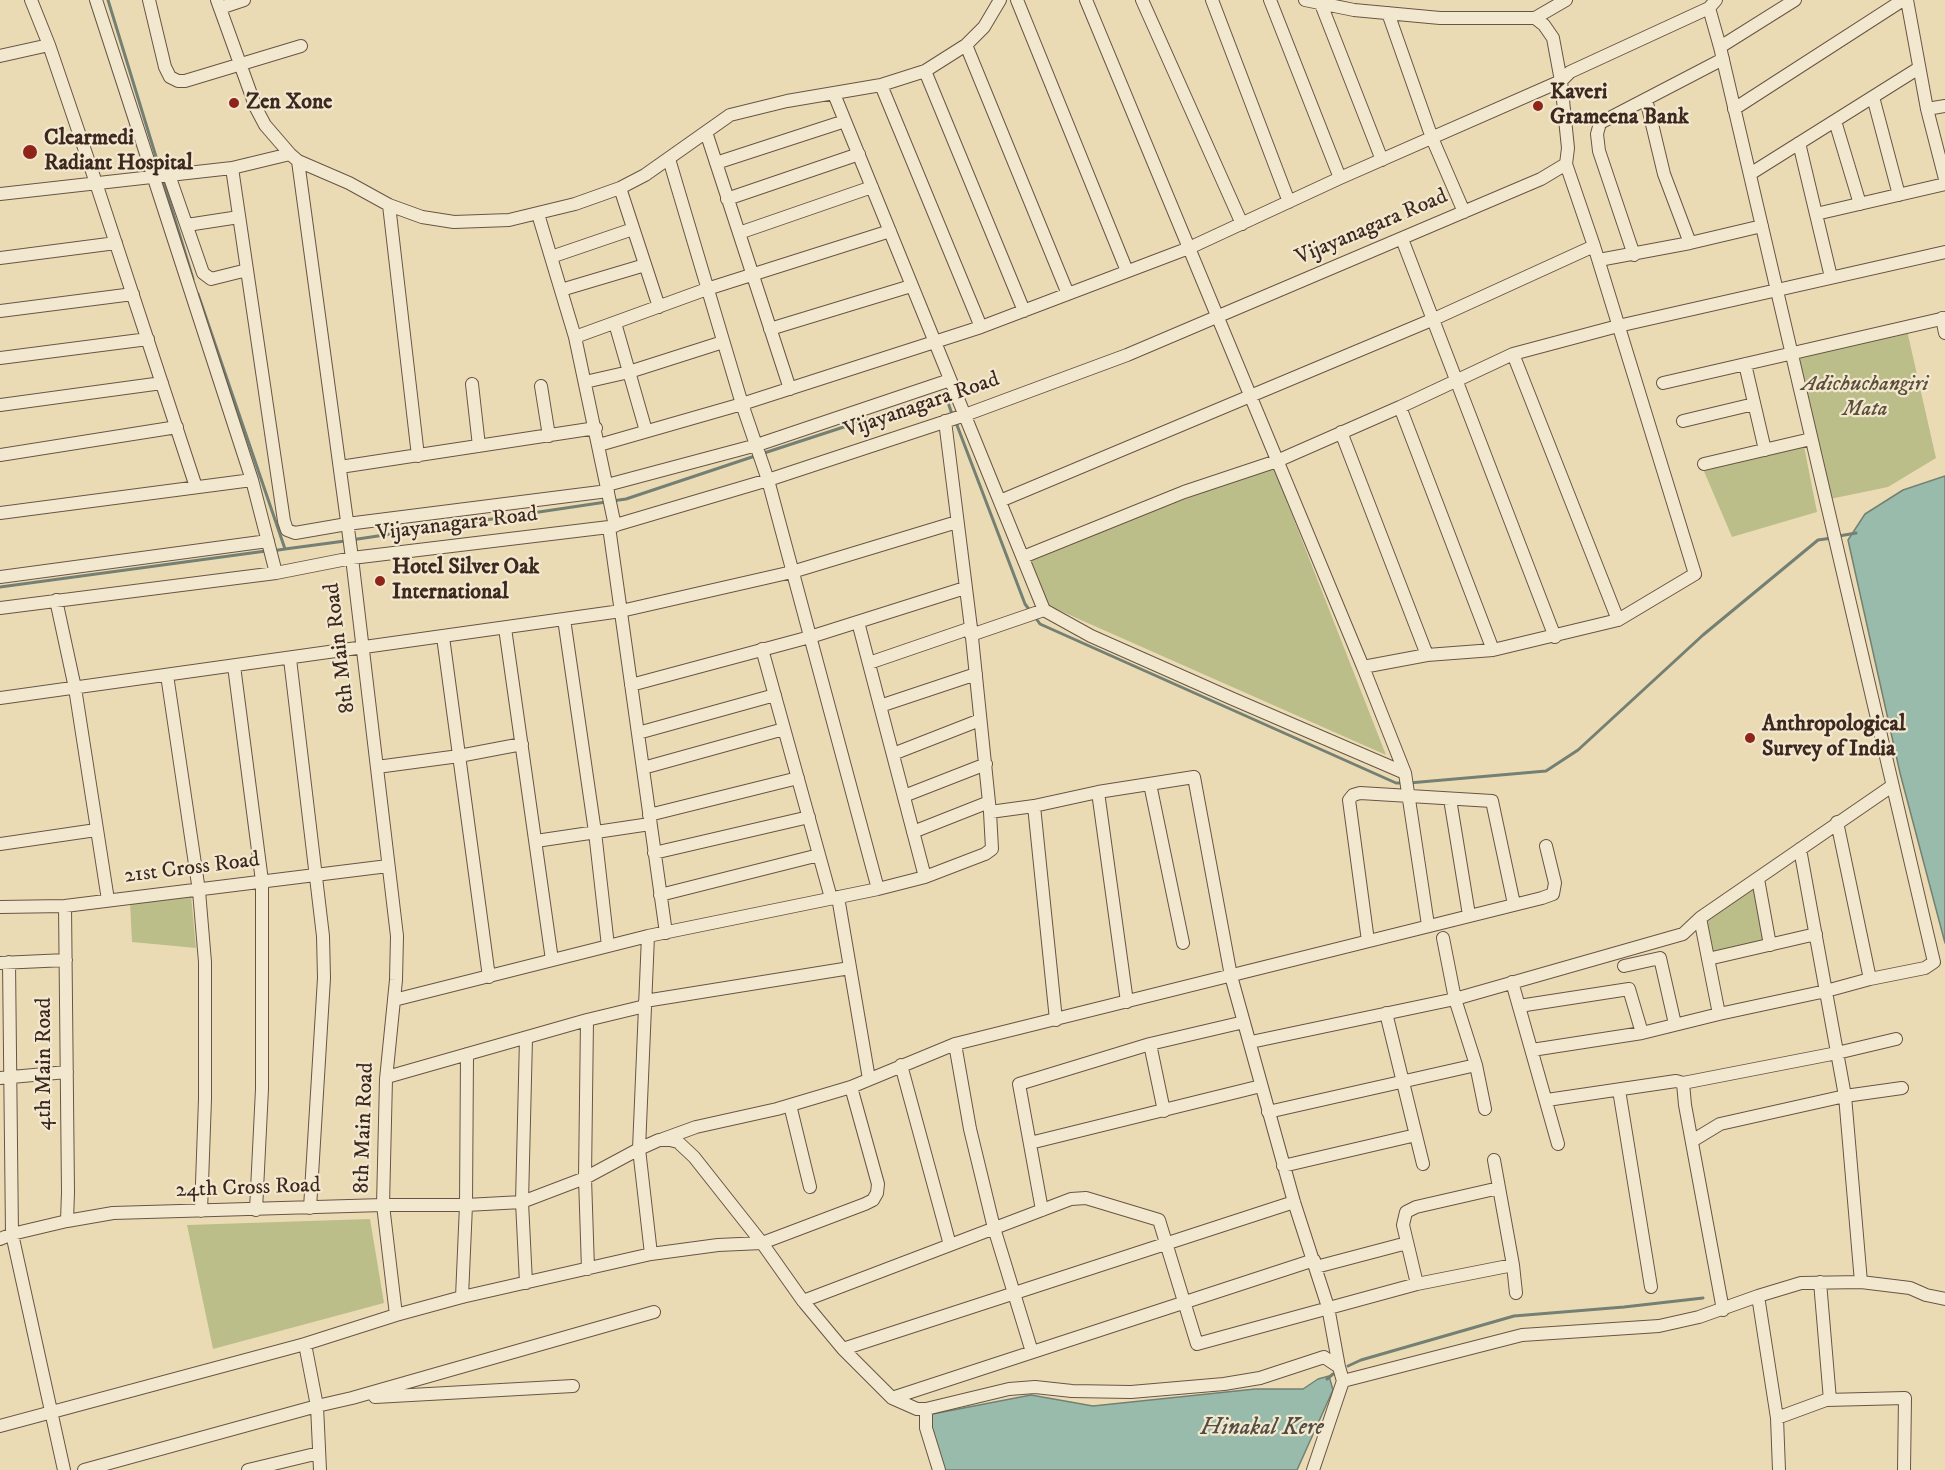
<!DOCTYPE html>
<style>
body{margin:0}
canvas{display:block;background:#ebdbb5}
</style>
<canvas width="1945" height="1470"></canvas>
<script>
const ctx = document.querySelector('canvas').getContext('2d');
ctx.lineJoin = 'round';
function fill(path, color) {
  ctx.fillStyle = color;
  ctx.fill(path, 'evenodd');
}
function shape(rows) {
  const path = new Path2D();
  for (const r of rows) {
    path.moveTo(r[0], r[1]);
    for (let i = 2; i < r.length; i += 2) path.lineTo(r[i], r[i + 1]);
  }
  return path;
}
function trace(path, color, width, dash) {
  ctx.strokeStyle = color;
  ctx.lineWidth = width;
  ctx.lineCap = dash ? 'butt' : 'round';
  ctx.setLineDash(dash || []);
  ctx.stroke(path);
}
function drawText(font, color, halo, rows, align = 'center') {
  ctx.font = font + ' "IM FELL DW Pica",serif';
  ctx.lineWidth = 4.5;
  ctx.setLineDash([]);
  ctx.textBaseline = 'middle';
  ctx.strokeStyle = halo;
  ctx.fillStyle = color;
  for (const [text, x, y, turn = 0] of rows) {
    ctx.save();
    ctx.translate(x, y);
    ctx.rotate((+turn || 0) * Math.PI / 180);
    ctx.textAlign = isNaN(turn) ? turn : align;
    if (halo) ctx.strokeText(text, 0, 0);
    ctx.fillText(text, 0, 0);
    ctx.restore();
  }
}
fill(shape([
 [1906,326,1936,458,1888,487,1830,499,1797,357],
 [1804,446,1817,512,1732,537,1703,469],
 [1273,466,1386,755,1047,605,1028,558],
 [1755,883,1766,942,1713,955,1705,917],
 [191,895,196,948,132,942,130,902],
 [370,1219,384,1303,213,1349,187,1225]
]), '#bcbe8a');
const water = shape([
 [1945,476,1945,943,1900,773,1848,540,1865,514,1903,490,1945,476],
 [1329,1376,1333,1390,1297,1470,937,1470,922,1416,1031,1395,1093,1406,1255,1389,1303,1389,1318,1379,1329,1376]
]);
fill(water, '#98bbab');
trace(water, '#748073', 1.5);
trace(shape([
 [108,0,161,173],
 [163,180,193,279],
 [198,294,285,549,345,541],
 [955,420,1025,604,1031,612],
 [761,454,945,394,952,414],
 [612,501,626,499,755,456],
 [1839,536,1856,533],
 [351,540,606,502],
 [272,551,285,549],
 [0,587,266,551],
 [1035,617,1040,624,1396,783,1402,783],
 [1409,783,1546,771,1578,750,1703,635,1818,540,1832,538],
 [1348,1366,1361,1360,1514,1316,1624,1307,1703,1298],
 [1327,1379,1333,1374]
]), '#748073', 3);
const minor = shape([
 [31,0,49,45,96,183,196,487],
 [96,0,252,480,276,573],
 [149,0,165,67,170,77,178,81,185,81,301,46],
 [217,0,256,108,265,125,290,154,298,161,349,183,389,205,422,217,454,222,509,220,575,204,620,188,645,175,730,115,787,101,881,85,925,71,966,45,984,27,1000,0],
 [1017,0,1127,271],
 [1086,0,1363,667,1427,655,1493,650,1618,620,1695,574,1594,246,1566,164],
 [1142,0,1242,224],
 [1212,0,1289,202],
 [1270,0,1340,178],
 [1907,0,1927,109,1945,179],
 [1321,4,1382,160],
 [220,8,244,0],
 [1388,13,1432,138,1464,212],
 [1535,18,1566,0],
 [966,45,1068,294],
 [1720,47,1795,0],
 [0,56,49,45],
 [925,71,1024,311],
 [881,85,981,327],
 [834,94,1044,610,1091,636,1233,699,1405,773],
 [1873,97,1899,195],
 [1646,99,1664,174,1690,243],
 [1734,109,1903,0],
 [1927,109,1945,106],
 [1835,121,1860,204],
 [706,132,790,389],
 [1799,143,1831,277],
 [669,159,742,404,768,480,878,889],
 [298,161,352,558,397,936,396,980,386,1079,383,1205,396,1315],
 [716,163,845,121],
 [232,168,284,521,287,530,295,533,347,524,608,491],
 [1750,174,1919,68],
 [169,175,203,273,211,279,247,270],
 [620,188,659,307],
 [0,194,232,168,290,154],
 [727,199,859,154],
 [389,205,418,456],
 [538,214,575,337,615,526],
 [1816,214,1945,184],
 [187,225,239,217],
 [739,233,872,187],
 [1402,239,1555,637],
 [1634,255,1599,151,1597,134,1600,123,1723,59],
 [551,257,633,229],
 [0,258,116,243],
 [1599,260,1690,243,1762,226],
 [561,290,645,265],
 [0,311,133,294],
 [1942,318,1945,333],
 [615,323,646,431],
 [770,329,911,286],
 [575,337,707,289,890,231],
 [1513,354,1618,620],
 [0,358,148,339],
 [1745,364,1765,450],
 [585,382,629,372,723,342],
 [1663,383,1945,318],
 [472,384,479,446],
 [541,386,549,436],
 [0,405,162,383],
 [1400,407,1493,650],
 [1683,421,1754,404],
 [1341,432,1427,655],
 [599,445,742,404,981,327,1189,248,1340,178,1561,81,1553,38,1544,25,1535,18,1440,18,1354,10,1305,0],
 [0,455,177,427],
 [1704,464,1811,439],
 [340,467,596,428],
 [607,485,757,445,950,380],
 [1000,501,1434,319,1594,246],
 [0,513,252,480],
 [609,527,666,933],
 [1023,557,1184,492,1277,461,1400,407,1513,354,1618,326,1945,252],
 [0,577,268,541],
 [56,600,75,688,108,900],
 [0,608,276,573,352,558,609,527,768,480,965,415,1127,355,1541,179,1566,164,1568,148,1561,81,1570,72,1709,8,1716,0],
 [564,619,595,832,608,946],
 [858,622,925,877],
 [505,628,552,960],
 [971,635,1044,610],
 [443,637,489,977],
 [762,649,831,898],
 [290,659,323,936,324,978,310,1208],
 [869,663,971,628],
 [234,666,262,881,262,1089,256,1210],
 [1363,667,1405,773,1428,925],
 [167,675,199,891,205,962,205,1099,201,1211],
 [631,685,810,637,965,588],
 [0,698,621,611,792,572,957,522],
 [880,706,976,674],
 [638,733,775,695],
 [893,754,980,720],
 [377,767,459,756,522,744],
 [643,768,784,729],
 [1150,784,1183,943],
 [1098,792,1127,1002],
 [904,796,986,764],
 [1450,799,1469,915],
 [1034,806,1056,1020],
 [990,812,1034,806,1098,792,1194,777,1231,976,1294,1202,1328,1307,1339,1367],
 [649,815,798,778],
 [1837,822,1870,979],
 [913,832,989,802],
 [536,841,650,824],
 [0,844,96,830],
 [1800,849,1845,1096,1861,1282],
 [654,853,809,817],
 [1758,879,1770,945],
 [660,895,819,855],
 [838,897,869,1079],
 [65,906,68,1192,67,1221],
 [0,907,65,906,388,866],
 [648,936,639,1149,651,1254],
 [1443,938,1455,999,1476,1065,1485,1109],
 [1368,941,1349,800,1353,795,1360,793,1492,801,1514,904],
 [1708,959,1816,934],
 [9,962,12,1234,64,1470],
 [0,963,66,960],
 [1624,966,1660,958,1675,1024],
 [1512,982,1558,1144],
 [394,1000,648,936,878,889,925,877,985,854,992,849,990,812,971,628,945,421],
 [645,1001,850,968],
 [1519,1006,1629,989,1642,1033],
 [1386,1013,1423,1164],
 [1719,1014,1700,918,1892,786],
 [587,1020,585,1178,588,1269],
 [526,1038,522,1202,526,1283],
 [1251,1042,1455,999,1683,934,1700,918],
 [955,1044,970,1129,994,1228,1032,1352],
 [1150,1044,1164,1111],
 [1532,1050,1642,1033,1719,1014,1826,991,1870,979,1925,968,1934,962,1720,47,1709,8],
 [901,1065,950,1245],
 [387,1077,587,1020,645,1006],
 [0,1078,67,1072],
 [1619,1090,1651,1287],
 [1547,1100,1676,1081,1683,1083],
 [790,1105,810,1187],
 [1268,1112,1476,1065],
 [663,1139,696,1127,777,1109,851,1087,955,1044,1542,898,1553,894,1555,883,1546,846],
 [1692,1141,1720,1124,1845,1096,1902,1088],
 [1030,1143,1261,1086],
 [1494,1160,1513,1265,1516,1293],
 [1283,1166,1416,1135],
 [1042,1210,1019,1084,1150,1044,1244,1022],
 [0,1239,12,1234,67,1221,113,1213,383,1205,466,1205,522,1202,585,1178,639,1149,659,1140,670,1140,678,1142,694,1157,762,1243,803,1301,843,1349,892,1398,917,1409,926,1409,1009,1389,1035,1387,1072,1391,1131,1392,1224,1384,1260,1378,1324,1357,1339,1367,1343,1381,1522,1335,1659,1326,1699,1317,1758,1296,1801,1283,1861,1282,1910,1288,1926,1295,1945,1299],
 [1316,1267,1407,1243],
 [1820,1282,1830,1400],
 [1417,1284,1403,1225,1406,1212,1416,1207,1499,1188],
 [1758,1296,1777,1418,1779,1470],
 [462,1297,466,1205,467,1054],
 [803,1301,1071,1199,1086,1198,1159,1220,1197,1344,1417,1284,1513,1265],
 [1723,1310,1685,1105,1683,1083,1837,1053,1896,1039],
 [305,1344,317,1406,320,1470],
 [843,1349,1294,1202],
 [375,1397,573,1386],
 [892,1398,1314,1260],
 [926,1409,926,1428,939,1470],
 [1777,1418,1826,1400,1905,1398,1904,1470],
 [0,1426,305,1344,396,1315,462,1297,651,1254,718,1245,762,1243,865,1204,873,1200,877,1193,878,1184,851,1087],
 [84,1470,317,1406,352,1398,654,1312],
 [248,1470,319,1453],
 [1313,1470,1343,1381]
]);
trace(minor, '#685545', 14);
trace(minor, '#f2e8cf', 12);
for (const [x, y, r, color] of [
 [234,103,6,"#8f2418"],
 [1538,106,6,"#8f2418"],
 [30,152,8,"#8f2418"],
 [380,581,6,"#8f2418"],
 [1750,738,6,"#8f2418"]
]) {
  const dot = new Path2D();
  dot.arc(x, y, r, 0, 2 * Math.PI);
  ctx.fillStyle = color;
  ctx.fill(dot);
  trace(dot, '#f2e8cf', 2);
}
drawText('bold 22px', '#3d2820', '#f2e8cf', [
 ["Kaveri",1550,93],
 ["Grameena Bank",1550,118],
 ["Zen Xone",246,103],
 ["Clearmedi",44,139],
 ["Radiant Hospital",44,164],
 ["Hotel Silver Oak",392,568],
 ["International",392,593],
 ["Anthropological",1762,725],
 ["Survey of India",1762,750]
], 'left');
drawText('22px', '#3d2820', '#f2e8cf', [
 ["Vijayanagara Road",1372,228,-23],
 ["Vijayanagara Road",922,406,-19],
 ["Vijayanagara Road",457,525,-7],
 ["8th Main Road",341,648,-97],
 ["21st Cross Road",192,869,-7],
 ["4th Main Road",45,1064,-90],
 ["8th Main Road",365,1128,-88],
 ["24th Cross Road",248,1189,-2]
]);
drawText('italic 22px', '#5d4e3a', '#f2e8cf', [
 ["Adichuchangiri",1865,385],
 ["Mata",1865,410]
]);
drawText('italic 24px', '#544d43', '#f2e8cf', [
 ["Hinakal Kere",1262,1429]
]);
</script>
